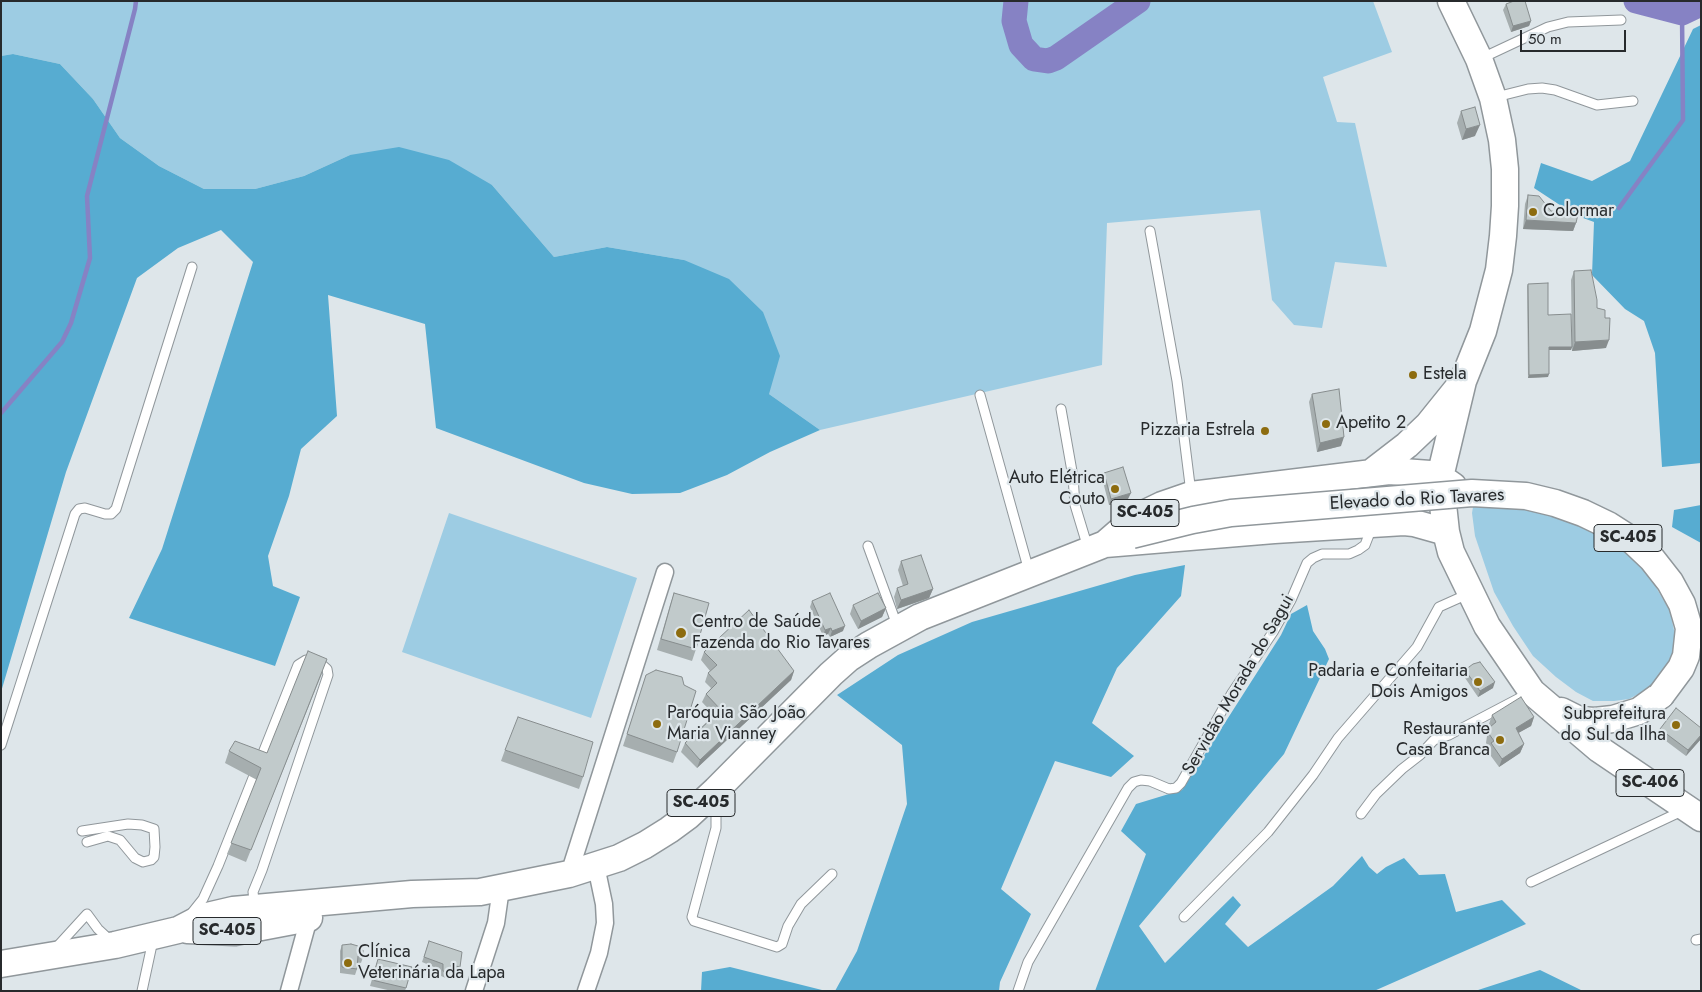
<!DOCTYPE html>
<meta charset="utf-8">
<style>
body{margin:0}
#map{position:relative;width:1702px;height:992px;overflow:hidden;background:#dee6ea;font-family:Jost,sans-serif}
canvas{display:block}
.frame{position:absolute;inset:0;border:2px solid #272a2c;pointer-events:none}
.scale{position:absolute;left:1520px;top:30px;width:106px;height:22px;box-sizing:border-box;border:2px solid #272a2c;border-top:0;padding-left:6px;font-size:15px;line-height:18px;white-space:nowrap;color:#272a2c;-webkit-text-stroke:4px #dee6ea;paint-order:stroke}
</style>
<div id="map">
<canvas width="1702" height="992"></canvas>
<div class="frame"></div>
<div class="scale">50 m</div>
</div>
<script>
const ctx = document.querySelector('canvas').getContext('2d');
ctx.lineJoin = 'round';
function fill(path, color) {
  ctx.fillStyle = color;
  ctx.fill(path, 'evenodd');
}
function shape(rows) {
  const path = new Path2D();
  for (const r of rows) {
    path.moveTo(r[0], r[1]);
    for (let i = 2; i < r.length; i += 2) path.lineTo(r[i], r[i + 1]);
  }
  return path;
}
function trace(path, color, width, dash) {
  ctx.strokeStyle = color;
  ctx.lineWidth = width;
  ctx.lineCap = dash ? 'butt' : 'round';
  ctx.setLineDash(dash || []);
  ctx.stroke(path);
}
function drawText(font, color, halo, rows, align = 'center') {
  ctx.font = font + ' Jost,sans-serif';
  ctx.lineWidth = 4.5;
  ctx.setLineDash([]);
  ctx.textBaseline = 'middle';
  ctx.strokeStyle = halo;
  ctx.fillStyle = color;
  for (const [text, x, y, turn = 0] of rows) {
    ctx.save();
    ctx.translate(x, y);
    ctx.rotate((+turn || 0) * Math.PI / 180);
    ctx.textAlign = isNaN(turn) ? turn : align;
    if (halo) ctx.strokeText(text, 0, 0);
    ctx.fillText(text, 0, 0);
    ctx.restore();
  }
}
fill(shape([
 [1,1,1373,1,1392,52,1323,77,1337,122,1355,123,1387,267,1335,262,1322,328,1294,325,1272,300,1260,210,1107,223,1102,365,820,430,769,394,684,260,607,247,554,257,492,185,350,155,304,176,255,189,204,189,159,166,120,138,93,99,60,64,13,54,1,56],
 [1509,506,1547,512,1585,526,1615,542,1636,560,1650,577,1670,611,1675,635,1672,655,1665,671,1648,689,1629,699,1614,701,1593,701,1576,692,1556,677,1533,656,1513,626,1494,592,1475,536,1472,513,1473,507],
 [449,513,637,578,591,718,402,652]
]), '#9dcce3');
fill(shape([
 [1701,25,1701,463,1662,467,1655,353,1644,321,1625,309,1592,275,1594,222,1575,215,1534,188,1541,163,1592,181,1630,161,1693,29],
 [13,54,60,64,93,99,120,138,159,166,204,189,255,189,304,176,350,155,399,147,449,160,492,185,554,257,607,247,684,260,729,279,763,312,780,356,769,394,820,430,770,452,727,475,680,493,632,494,584,483,436,428,425,324,328,295,337,416,301,449,289,496,268,556,273,586,300,597,275,666,129,618,162,549,253,262,221,230,178,248,137,278,66,472,1,692,1,56],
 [1701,505,1701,543,1672,527,1674,510],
 [1185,565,1181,596,1117,668,1092,723,1134,756,1111,777,1055,761,1001,889,1031,914,1000,982,999,991,835,991,857,951,907,804,902,745,837,695,898,655,972,622,1135,575],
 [1307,605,1313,631,1325,649,1329,659,1284,754,1139,926,1165,963,1233,896,1241,905,1225,924,1248,947,1333,886,1362,856,1369,867,1377,874,1386,867,1404,858,1419,875,1445,874,1456,912,1502,900,1526,924,1374,991,1095,991,1146,854,1121,831,1136,804,1182,790,1281,635,1291,614],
 [730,967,826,991,701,991,702,972],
 [1540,970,1583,991,1475,991]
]), '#57acd1');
trace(shape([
 [1619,208,1683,120,1682,13],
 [1,413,62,342,71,323,90,258,87,196,135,9,136,1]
]), '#8682c4', 4.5);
trace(shape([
 [1016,1,1014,21,1021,45,1034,59,1048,61,1056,58,1138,1],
 [1636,1,1682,13,1701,4]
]), '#8682c4', 25);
const service = shape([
 [1482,58,1548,27,1568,22,1621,20],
 [1496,97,1528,89,1542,88,1555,90,1597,105,1633,101],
 [1150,231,1177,381,1191,493],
 [980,395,1029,571],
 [1061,409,1073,477,1075,505,1088,548],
 [868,546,898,628],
 [1,745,75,514,79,509,85,508,105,514,111,514,116,509,192,267],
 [716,798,716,828,692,917,694,921,777,947,782,944,788,926,801,904,832,874],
 [1361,814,1376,794,1402,769,1420,755,1434,740,1449,735,1529,693],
 [82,831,128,824,142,825,154,829,155,847,154,857,151,860,143,862,135,858,120,840,108,836,87,842],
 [1531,882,1682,811],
 [191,914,203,899,218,866,298,665,306,660,318,661,327,669,328,675,262,870,253,892,255,907],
 [1184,917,1268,832,1313,775,1338,738,1417,647,1439,607,1468,594],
 [1696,940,1701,939],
 [55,949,87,914,98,929,112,942],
 [142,991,153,940],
 [1018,991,1028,962,1128,788,1134,782,1141,780,1150,781,1169,789,1176,788,1181,783,1232,693,1273,632,1291,600,1307,563,1313,558,1322,554,1349,554,1358,550,1365,545,1372,527]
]);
const minor = shape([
 [569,874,665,572],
 [289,991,309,918],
 [474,991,496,923,501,888],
 [586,991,599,953,605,923,604,904,596,866]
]);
const primary = shape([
 [1451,1,1479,59,1493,98,1502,140,1505,169,1505,206,1503,236,1499,270,1483,331,1463,381,1440,477,1446,532,1451,552,1487,626,1532,692,1599,749,1701,818],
 [1372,472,1407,445,1428,425,1457,389],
 [1105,544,1135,518,1162,505,1191,495,1389,471,1430,474,1440,477,1453,486],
 [1561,711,1579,720,1595,721,1613,719,1639,711,1661,695],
 [187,930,235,932,309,918],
 [1,964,115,945,178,930,203,917,233,910,412,894,480,892,569,874,619,858,645,845,669,830,688,816,716,790,831,674,849,658,869,645,920,617,1105,544,1274,530,1404,522,1414,523,1446,532]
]);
trace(service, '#90979b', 11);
trace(minor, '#90979b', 19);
trace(primary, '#90979b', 29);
trace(service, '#fff', 9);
trace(minor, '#fff', 16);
trace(primary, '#fff', 26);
const primaryBridge = shape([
 [1132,535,1193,520,1231,513,1472,493,1526,496,1555,503,1583,513,1608,525,1633,541,1652,559,1670,582,1682,604,1689,628,1686,656,1681,668,1661,695]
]);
trace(primaryBridge, '#90979b', 29, []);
trace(primaryBridge, '#fff', 26);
fill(shape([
 [1506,4,1531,21,1529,26,1511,32,1503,10],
 [1461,111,1475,136,1462,140,1457,123],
 [1528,195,1551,211,1576,223,1573,231,1523,229,1525,204],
 [1574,271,1597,308,1606,348,1572,351,1572,347,1571,350,1549,350,1548,377,1528,378,1527,286,1528,284,1548,315,1572,346,1571,280],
 [1312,394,1341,446,1317,452,1309,402],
 [1104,473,1128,499,1109,505,1102,478],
 [901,561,933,589,929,598,897,609,894,597,897,588,903,586,898,570],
 [674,593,696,649,692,661,657,650,670,605],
 [812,601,843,631,830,637,828,634,823,636,810,607],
 [853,605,886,608,882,617,858,629,850,614],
 [704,652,794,671,791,680,697,768,681,752,685,743,714,715,702,702,706,694,711,688,705,682,708,673,710,671,701,660],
 [1465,670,1493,688,1478,697,1463,675],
 [323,671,246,862,227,854,257,780,225,763,229,751,267,753],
 [646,675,677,752,673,763,623,746],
 [1492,715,1534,717,1531,726,1518,733,1524,744,1520,753,1499,767,1488,752,1489,748,1486,743,1487,736,1491,727,1489,724],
 [1701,728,1701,739,1686,756,1658,735,1660,729],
 [505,750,583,777,579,789,501,761],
 [429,941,460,967,458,973,450,971,448,979,441,976,441,970,422,962],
 [342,945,358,948,363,957,361,963,358,963,357,969,355,975,340,973,340,951],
 [378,959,412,967,405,991,392,991,370,986]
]), '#a6aeaf');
fill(shape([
 [1531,21,1529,26,1511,32,1513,26],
 [1480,125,1475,136,1462,140,1466,129],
 [1526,220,1576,223,1573,231,1523,229],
 [1609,340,1606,348,1572,351,1575,342],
 [1549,347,1572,347,1571,350,1548,350],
 [1549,374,1548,377,1528,378,1529,375],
 [1344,437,1341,446,1317,452,1320,443],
 [1131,493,1128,499,1109,505,1111,499],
 [933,589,929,598,897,609,901,600],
 [886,608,882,617,858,629,861,621],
 [845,626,843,631,830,637,832,631],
 [831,628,828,634,823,636,825,630],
 [794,671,791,680,697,768,700,760],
 [1495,682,1493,688,1478,697,1480,691],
 [1534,717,1531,726,1513,736,1516,728],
 [1701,735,1701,739,1686,756,1688,750],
 [1524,744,1520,753,1499,767,1502,759]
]), '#878d8e');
const building = shape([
 [1514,1,1525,1,1531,21,1513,26,1506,4,1514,1],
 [1475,107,1480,125,1466,129,1461,111,1475,107],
 [1528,195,1539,196,1551,211,1578,214,1576,223,1526,220,1528,195],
 [1591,270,1597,300,1597,308,1605,310,1605,318,1610,318,1609,340,1575,342,1574,271,1591,270],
 [1548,283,1548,315,1571,314,1572,347,1549,347,1549,374,1529,375,1528,284,1548,283],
 [1339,389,1344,437,1320,443,1312,394,1339,389],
 [1123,467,1131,493,1111,499,1104,473,1123,467],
 [921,555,933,589,901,600,897,588,908,584,901,561,921,555],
 [674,593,709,603,696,649,661,639,674,593],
 [830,593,845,626,832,631,831,628,825,630,812,601,830,593],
 [878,593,886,608,861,621,853,605,878,593],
 [749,610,794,671,700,760,685,743,721,710,706,694,717,683,708,673,717,665,704,652,749,610],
 [308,651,327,659,251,850,231,843,261,768,229,751,235,741,267,753,308,651],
 [1480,662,1495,682,1480,691,1465,670,1473,664,1480,662],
 [656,670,682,677,684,685,696,691,677,752,627,734,646,675,656,670],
 [1521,697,1534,717,1516,728,1524,744,1502,759,1491,743,1494,741,1489,734,1490,727,1496,722,1492,715,1521,697],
 [1676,708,1701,728,1701,735,1688,750,1660,729,1676,708],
 [518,717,593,742,583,777,505,750,518,717],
 [429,941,462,952,460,967,451,965,450,973,443,971,443,964,424,957,429,941],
 [351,944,358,946,358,948,363,950,363,957,358,956,357,969,342,967,342,945,351,944],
 [378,959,412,967,406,988,372,980,378,959]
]);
fill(building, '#c1cacb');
trace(building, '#878d8e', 1);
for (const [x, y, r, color] of [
 [1533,212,5,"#8d6c0f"],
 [1413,375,5,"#8d6c0f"],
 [1326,424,5,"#8d6c0f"],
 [1265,431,5,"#8d6c0f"],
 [1115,489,5,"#8d6c0f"],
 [681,633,6,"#8d6c0f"],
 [1478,682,5,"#8d6c0f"],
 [657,724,5,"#8d6c0f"],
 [1676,725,5,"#8d6c0f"],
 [1500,740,5,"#8d6c0f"],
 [348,963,5,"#8d6c0f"]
]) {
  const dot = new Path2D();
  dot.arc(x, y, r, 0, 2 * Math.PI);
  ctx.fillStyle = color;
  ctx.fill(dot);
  trace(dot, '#dee6ea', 2);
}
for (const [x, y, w] of [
 [1145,513,68],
 [1628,538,68],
 [1650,783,68],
 [701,803,68],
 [227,931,68]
]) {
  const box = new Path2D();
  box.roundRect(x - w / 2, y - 13.5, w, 27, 4);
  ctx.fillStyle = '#dee6ea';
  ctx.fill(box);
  trace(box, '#272a2c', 1);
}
drawText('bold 16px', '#272a2c', null, [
 ["SC-405",1145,513],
 ["SC-405",1628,538],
 ["SC-406",1650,783],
 ["SC-405",701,803],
 ["SC-405",227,931]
]);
drawText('18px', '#272a2c', '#dee6ea', [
 ["Colormar",1543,212],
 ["Estela",1423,375],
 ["Apetito 2",1336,424],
 ["Pizzaria Estrela",1255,431,"right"],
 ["Auto Elétrica",1105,479,"right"],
 ["Couto",1105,500,"right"],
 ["Centro de Saúde",692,623],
 ["Fazenda do Rio Tavares",692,644],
 ["Padaria e Confeitaria",1468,672,"right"],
 ["Dois Amigos",1468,693,"right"],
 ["Paróquia São João",667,714],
 ["Maria Vianney",667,735],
 ["Subprefeitura",1666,715,"right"],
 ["do Sul da Ilha",1666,736,"right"],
 ["Restaurante",1490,730,"right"],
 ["Casa Branca",1490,751,"right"],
 ["Clínica",358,953],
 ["Veterinária da Lapa",358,974]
], 'left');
drawText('18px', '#272a2c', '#dee6ea', [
 ["Elevado do Rio Tavares",1417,500,-3],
 ["Servidão Morada do Sagui",1239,685,-60]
]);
</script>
